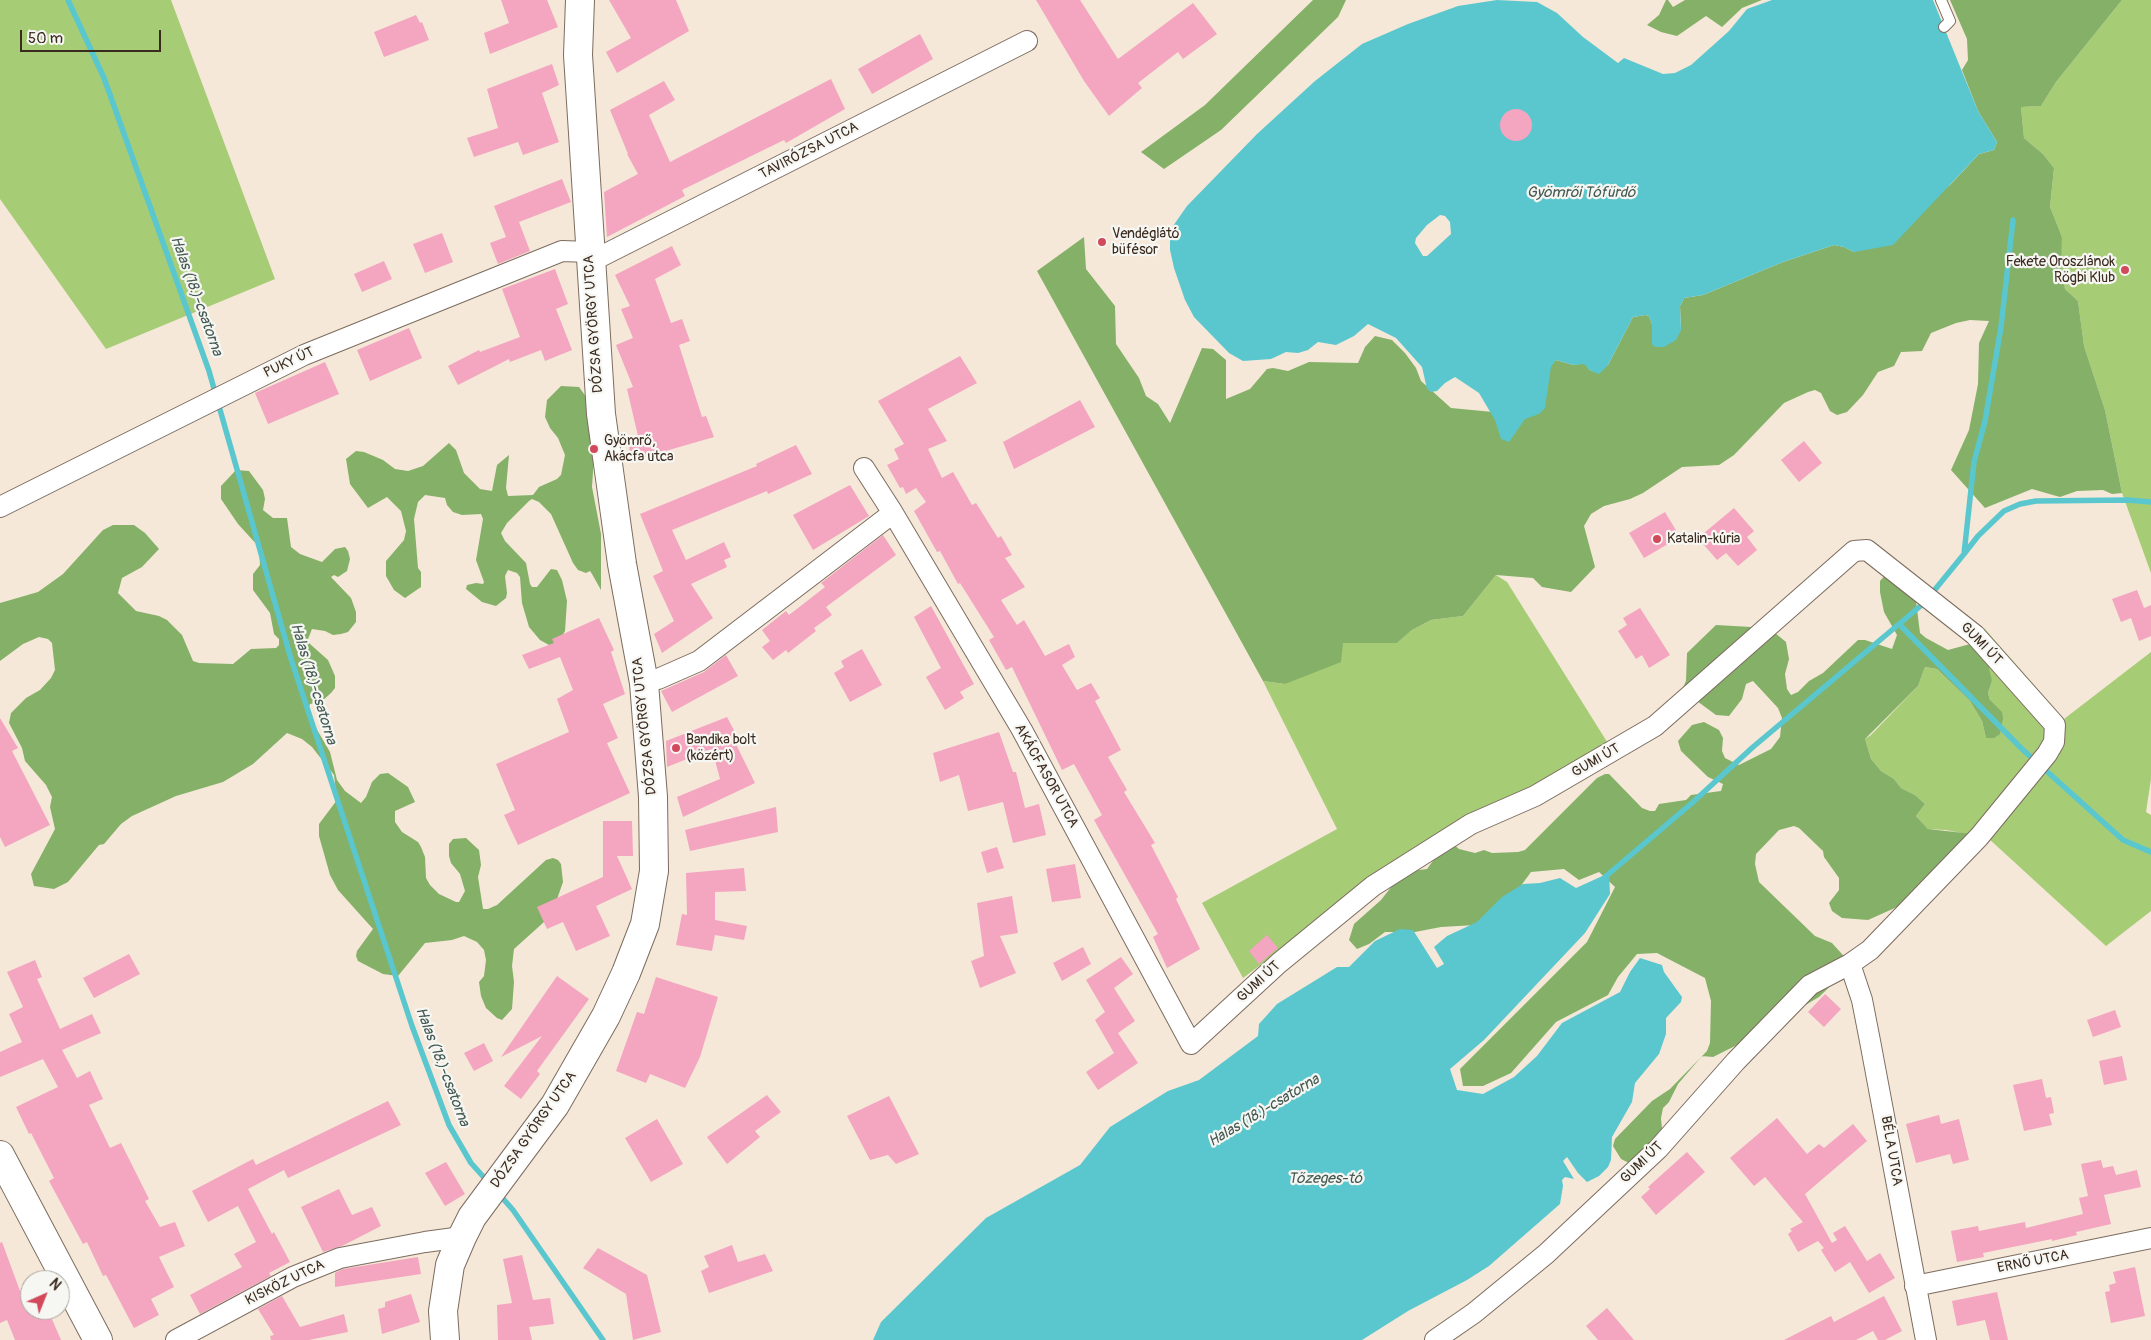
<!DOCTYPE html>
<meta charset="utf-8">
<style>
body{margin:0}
#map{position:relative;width:2151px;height:1340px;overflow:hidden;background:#f5e8d8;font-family:Pangolin,sans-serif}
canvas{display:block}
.north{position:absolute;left:20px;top:1270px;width:50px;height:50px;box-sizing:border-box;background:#f6f6f2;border:1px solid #aba49d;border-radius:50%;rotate:44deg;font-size:14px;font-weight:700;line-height:20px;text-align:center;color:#3b2a1e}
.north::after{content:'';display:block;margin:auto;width:18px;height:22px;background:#d1495b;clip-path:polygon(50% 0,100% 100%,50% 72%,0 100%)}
.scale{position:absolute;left:20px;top:30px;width:141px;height:22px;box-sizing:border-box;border:2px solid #3b2a1e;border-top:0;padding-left:6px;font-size:15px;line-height:18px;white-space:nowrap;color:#3b2a1e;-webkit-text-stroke:4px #f6f6f2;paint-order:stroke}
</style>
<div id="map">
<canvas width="2151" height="1340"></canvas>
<div class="north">N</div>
<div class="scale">50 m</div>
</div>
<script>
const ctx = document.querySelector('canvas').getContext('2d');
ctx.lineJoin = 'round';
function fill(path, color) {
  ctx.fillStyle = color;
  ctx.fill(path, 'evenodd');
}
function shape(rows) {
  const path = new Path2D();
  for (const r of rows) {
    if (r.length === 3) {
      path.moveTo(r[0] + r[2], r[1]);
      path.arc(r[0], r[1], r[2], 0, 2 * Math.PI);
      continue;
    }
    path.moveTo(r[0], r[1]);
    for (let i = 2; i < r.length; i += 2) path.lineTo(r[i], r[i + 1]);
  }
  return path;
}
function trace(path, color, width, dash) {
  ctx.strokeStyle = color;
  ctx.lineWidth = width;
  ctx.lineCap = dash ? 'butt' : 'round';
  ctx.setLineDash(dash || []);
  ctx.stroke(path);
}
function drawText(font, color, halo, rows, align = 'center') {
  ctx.font = font + ' Pangolin,sans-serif';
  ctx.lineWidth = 4.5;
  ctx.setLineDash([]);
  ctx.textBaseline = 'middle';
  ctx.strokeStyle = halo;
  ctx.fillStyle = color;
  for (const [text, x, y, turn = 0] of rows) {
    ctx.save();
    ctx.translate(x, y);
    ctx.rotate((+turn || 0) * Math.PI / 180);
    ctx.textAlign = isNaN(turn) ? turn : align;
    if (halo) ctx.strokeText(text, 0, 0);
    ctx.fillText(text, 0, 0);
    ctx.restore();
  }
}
fill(shape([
 [0,0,171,0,275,279,106,349,0,199],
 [2122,0,2151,0,2151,573,2122,493,2105,410,2084,346,2078,301,2065,289,2060,268,2062,237,2050,207,2054,168,2043,154,2024,138,2021,107,2041,106,2056,82],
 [1496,575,1507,582,1609,745,1367,885,1243,978,1202,903,1337,829,1263,681,1285,684,1343,643,1397,643,1412,630,1431,620,1463,616],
 [1984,628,2064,719,2151,652,2151,779,2146,812,2151,815,2151,911,2106,946,1988,838,1946,830,1928,829,1916,816,1925,804,1915,795,1901,788,1894,779,1881,771,1871,759,1865,739,1871,735,1918,686,1925,667,1937,669,1970,701,1982,721,1986,738,1990,700,1988,693,1992,681,1970,644]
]), '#a6cc76');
fill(shape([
 [1313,0,1346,0,1338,17,1221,130,1164,169,1141,152,1205,105],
 [1666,0,1668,0,1673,7,1685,0,1762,0,1742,8,1722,27,1706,16,1677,36,1661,32,1647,25,1659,15],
 [1950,0,2122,0,2056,82,2041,106,2021,107,2024,138,2043,154,2054,168,2050,207,2062,237,2061,268,2065,289,2078,301,2084,346,2105,410,2122,493,2112,494,2103,490,2077,491,2060,497,2032,489,1985,508,1951,470,1969,430,1978,384,1979,343,1989,321,1970,320,1956,323,1931,333,1922,351,1901,352,1894,366,1878,372,1863,395,1847,412,1837,415,1830,411,1821,393,1815,390,1808,392,1784,403,1734,455,1719,465,1682,467,1643,493,1630,499,1604,506,1591,514,1584,526,1595,567,1571,592,1542,587,1533,578,1496,575,1463,616,1431,620,1412,630,1397,643,1343,643,1341,662,1285,684,1263,681,1037,271,1084,237,1086,269,1115,306,1116,344,1139,378,1146,396,1158,404,1170,423,1202,348,1213,349,1226,360,1226,399,1250,389,1267,369,1273,368,1288,371,1309,362,1358,363,1365,347,1375,336,1392,340,1405,353,1416,368,1421,381,1451,408,1493,412,1556,360,1573,365,1584,363,1591,371,1608,365,1633,317,1645,315,1649,316,1652,324,1652,344,1681,330,1680,306,1684,298,1703,295,1783,262,1834,245,1844,247,1854,252,1950,185,1979,154,1994,150,1997,142,1978,111,1962,70,1968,60,1967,39],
 [561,386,579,387,587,398,594,457,592,487,601,534,601,590,592,574,590,571,586,573,578,570,573,563,551,514,539,502,532,499,529,501,507,523,501,533,505,541,526,563,530,584,532,587,537,587,551,569,557,570,562,580,567,601,565,631,559,641,553,644,549,645,540,640,529,627,522,603,520,577,517,573,508,570,505,576,507,593,506,598,496,606,482,602,466,589,467,585,476,583,483,584,484,582,476,560,483,519,481,514,462,515,453,512,447,505,445,498,425,495,418,502,414,519,418,568,421,572,421,587,405,598,394,590,386,576,386,561,404,540,406,531,401,511,387,497,368,508,350,484,346,459,356,451,364,452,383,460,395,469,408,471,423,466,449,443,456,450,464,473,480,489,492,491,497,465,509,455,506,488,508,496,533,495,539,487,557,479,561,475,565,455,558,438,550,428,545,417,547,400],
 [236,470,249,471,263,490,265,499,263,510,273,518,287,518,291,547,300,554,322,562,335,549,345,547,348,551,350,559,347,571,338,577,334,575,331,577,351,598,356,612,356,622,348,632,341,634,333,635,325,631,312,629,308,639,310,644,328,660,335,676,335,688,331,693,321,702,310,704,308,710,313,723,330,752,337,780,345,791,361,803,366,797,372,782,380,774,388,773,408,787,415,802,395,811,395,822,402,832,418,842,421,847,425,857,426,878,430,885,439,894,456,902,459,902,465,891,460,874,451,863,449,856,449,844,453,839,466,838,479,850,481,865,478,877,483,909,488,909,497,905,546,860,553,858,558,860,561,864,563,882,555,905,544,922,514,949,512,966,514,982,512,1009,502,1020,497,1018,486,1008,481,996,479,982,484,976,486,960,484,950,477,942,464,936,452,940,425,943,398,976,383,974,358,961,356,956,357,951,373,929,338,890,330,875,319,836,319,824,337,800,334,775,312,747,302,739,287,733,253,764,223,782,176,796,132,816,121,824,104,844,99,845,68,882,54,889,34,886,31,874,55,829,50,807,52,797,46,785,25,761,22,748,9,723,11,713,26,698,40,690,51,678,55,670,52,643,48,639,39,637,23,644,0,661,0,603,38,592,63,574,103,530,113,525,134,525,145,533,159,549,142,567,122,578,118,593,136,611,159,616,167,620,182,635,193,661,199,663,233,664,251,649,276,648,279,645,279,639,274,634,270,613,253,590,253,574,260,565,259,547,238,524,221,499,221,486],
 [1888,572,1916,601,1920,633,1926,638,1948,650,1970,644,1987,660,1992,681,1988,693,1990,700,2002,712,2003,718,2000,734,1994,738,1986,738,1982,721,1970,701,1937,669,1925,667,1918,686,1865,739,1871,759,1881,771,1894,779,1901,788,1915,795,1925,804,1916,816,1928,829,1973,834,1897,907,1868,920,1842,918,1832,911,1829,903,1839,890,1839,878,1824,857,1823,851,1799,828,1794,826,1779,830,1756,854,1755,864,1759,882,1815,936,1832,943,1850,963,1846,971,1819,997,1739,1044,1713,1057,1702,1056,1678,1084,1669,1102,1663,1108,1661,1118,1662,1129,1650,1156,1629,1163,1621,1159,1613,1146,1615,1139,1652,1101,1670,1089,1707,1051,1710,1043,1711,1001,1705,978,1657,953,1637,954,1618,977,1608,995,1556,1022,1511,1073,1483,1086,1463,1086,1460,1069,1587,942,1615,887,1599,872,1579,880,1564,869,1531,872,1493,924,1441,927,1415,932,1385,932,1369,944,1357,949,1349,940,1354,924,1381,900,1403,872,1427,869,1441,850,1451,842,1459,849,1475,853,1484,850,1492,853,1518,852,1525,850,1597,778,1605,774,1609,774,1642,808,1650,811,1655,811,1659,804,1686,800,1691,795,1721,791,1723,784,1708,777,1681,751,1678,741,1692,725,1704,722,1719,730,1723,738,1722,751,1725,758,1739,765,1771,749,1780,737,1782,718,1778,708,1753,681,1746,684,1742,699,1729,716,1716,715,1682,690,1686,681,1687,653,1716,625,1769,628,1786,642,1789,659,1785,674,1787,689,1791,695,1798,692,1809,681,1823,673,1858,640,1865,640,1892,649,1897,635,1884,612,1880,592,1880,581]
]), '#84b067');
fill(shape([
 [1497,0,1537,2,1557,13,1583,37,1618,63,1624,58,1663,74,1675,73,1691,65,1729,31,1747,9,1772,0,1933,0,1978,111,1997,142,1994,150,1979,154,1893,245,1854,252,1844,247,1834,245,1783,262,1703,295,1684,298,1680,306,1681,330,1676,340,1664,347,1655,347,1652,344,1652,324,1649,316,1645,315,1633,317,1608,365,1599,374,1591,371,1584,364,1573,365,1556,360,1551,367,1545,408,1539,414,1525,419,1509,442,1501,439,1495,420,1479,393,1455,377,1445,383,1437,391,1431,392,1427,389,1422,367,1396,338,1368,324,1354,336,1336,345,1318,342,1308,350,1298,353,1286,352,1271,359,1243,361,1229,353,1194,317,1185,300,1174,268,1170,250,1170,236,1173,226,1187,206,1257,134,1315,81,1362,44,1408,24,1458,6],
 [1440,215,1445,216,1450,222,1451,234,1427,256,1423,256,1415,243,1416,238,1427,225],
 [1609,873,1610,894,1585,933,1484,1040,1450,1069,1457,1090,1483,1094,1514,1077,1537,1056,1562,1023,1620,992,1630,972,1640,958,1662,965,1664,972,1682,997,1681,1002,1666,1018,1666,1034,1659,1054,1635,1083,1632,1102,1612,1137,1611,1160,1608,1167,1599,1176,1587,1182,1578,1173,1567,1157,1563,1161,1574,1179,1565,1177,1562,1180,1563,1186,1560,1204,1489,1266,1467,1280,1408,1311,1362,1340,873,1340,881,1322,986,1218,1080,1165,1110,1127,1168,1091,1199,1080,1258,1036,1259,1024,1277,1004,1337,967,1349,967,1375,941,1400,929,1413,930,1437,968,1444,964,1434,947,1447,936,1477,922,1502,897,1523,884,1540,883,1560,878,1576,888]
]), '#5ac7cf');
trace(shape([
 [68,0,104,78,209,371,291,659,412,1026,449,1125,471,1163,489,1183],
 [1964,554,1978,536,2004,511,2020,504,2036,501,2128,500,2151,502],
 [1899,624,2021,748,2123,840,2151,852],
 [1605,877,1692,803,1753,747,1924,603,1964,554,1974,462,1985,421,2001,327,2013,220],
 [498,1193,513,1210,603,1340]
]), '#5ac7cf', 5.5);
fill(shape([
 [501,0,547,0,558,27,490,54,484,33,509,23],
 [609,0,676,0,689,31,617,73,606,52,631,38],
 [1036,0,1080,0,1118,59,1193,3,1217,34,1183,59,1178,52,1138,83,1142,88,1109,116,1084,81],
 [416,15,420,23,422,22,429,40,384,57,374,32],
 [920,34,933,59,872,94,858,69],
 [552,64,559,85,542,93,559,142,523,155,518,142,474,157,467,138,498,128,487,89],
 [831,79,845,109,786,143,784,140,682,190,685,196,607,237,604,192,638,174,627,154,628,154,610,110,664,81,675,100,649,115,670,162],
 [1516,125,16],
 [562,179,571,202,519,222,530,251,498,264,490,243,506,237,494,206],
 [442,233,453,262,425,273,413,244],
 [672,246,681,265,655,279,671,323,682,319,690,341,679,345,702,417,706,416,714,437,631,461,628,439,638,436,627,389,633,387,616,345,633,338,621,309,630,306,615,275],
 [384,261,392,279,362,292,354,274],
 [555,269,568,304,556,309,572,350,545,361,541,350,510,362,509,359,458,385,448,366,479,350,480,352,520,337,502,289],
 [409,328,422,358,370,381,357,350],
 [960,356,977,383,928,409,947,441,928,449,942,478,953,472,972,505,976,503,998,538,1001,536,1012,555,1005,558,1025,587,1001,600,1017,625,1024,620,1045,656,1069,644,1075,657,1062,665,1077,690,1091,683,1100,698,1095,701,1121,750,1108,757,1127,790,1124,792,1155,843,1151,845,1178,897,1176,899,1200,949,1167,968,1153,937,1158,934,1094,820,1102,815,1074,764,1062,770,1012,667,1006,670,989,640,994,637,960,583,958,584,940,551,937,552,914,511,926,502,916,488,906,494,903,487,900,488,887,465,899,459,894,449,904,444,878,401],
 [325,362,339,394,268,424,255,393],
 [1080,400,1095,427,1014,469,1003,442],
 [1804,441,1822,463,1799,482,1781,460],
 [796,445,812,474,768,494,767,491,672,530,686,560,724,542,731,557,724,560,727,567,691,584,713,618,662,653,654,634,674,621,653,576,663,571,640,514,757,466,756,464],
 [850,485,869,516,813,550,793,515],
 [1734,508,1754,531,1747,537,1757,550,1738,566,1726,553,1717,560,1698,538],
 [1665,512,1680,537,1644,558,1629,533],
 [883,535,896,555,826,607,832,615,814,628,816,631,788,653,786,650,773,660,762,647,770,641,762,630,786,611,789,615,825,587,821,583],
 [2137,590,2144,608,2151,605,2151,636,2139,641,2131,618,2121,622,2112,599],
 [931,606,974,684,960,692,964,698,945,710,926,677,941,668,914,617],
 [1640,608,1670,655,1649,668,1642,655,1636,659,1618,631,1627,625,1623,618],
 [599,618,614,650,611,652,625,694,603,704,618,738,607,743,630,793,518,845,504,815,515,810,496,764,569,732,557,699,573,690,560,657,529,669,522,655,554,643,552,639],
 [862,649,882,685,850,702,834,673,844,667,841,661],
 [726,655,738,676,672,712,661,691,704,672],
 [727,717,737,736,733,738,755,783,683,817,677,797,720,779,712,749,667,767,666,741],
 [0,718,18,748,12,751,50,825,5,847,0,837],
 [999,732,1013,772,1016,772,1025,808,1039,804,1046,835,1013,843,1003,802,968,811,959,775,940,782,933,753],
 [776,807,778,832,690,851,685,830],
 [603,821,632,821,633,856,617,856,632,889,596,906,610,936,576,951,563,922,547,929,537,907,603,877],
 [997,847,1004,868,987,873,981,852],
 [1075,864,1081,898,1052,902,1046,869],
 [744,868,746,891,715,892,715,920,747,926,744,940,715,935,712,951,676,945,682,914,687,915,686,873],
 [1012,896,1018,933,1000,936,1016,973,980,988,971,961,984,956,977,903],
 [1267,935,1278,948,1259,964,1249,951],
 [1083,947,1091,964,1062,981,1053,963],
 [129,954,140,974,94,998,83,978],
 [1121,957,1133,974,1114,988,1135,1021,1118,1033,1138,1063,1098,1090,1086,1072,1114,1053,1095,1020,1105,1012,1086,980],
 [35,960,42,977,37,979,60,1029,92,1014,101,1033,62,1050,77,1078,90,1071,103,1099,89,1105,110,1148,121,1143,149,1199,145,1201,160,1227,175,1222,185,1246,159,1257,174,1287,151,1299,159,1315,134,1328,106,1275,103,1276,87,1242,83,1244,49,1181,54,1178,31,1133,29,1134,16,1107,58,1087,43,1059,0,1077,0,1052,22,1042,9,1014,23,1007,7,972],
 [557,976,589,999,537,1071,540,1074,521,1099,504,1086,542,1036,501,1057],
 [656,977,718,997,700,1057,685,1088,650,1074,646,1083,616,1071,637,1012,644,1014],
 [1825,994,1841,1009,1824,1027,1808,1012],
 [2115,1010,2121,1027,2093,1037,2087,1020],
 [484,1043,493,1061,474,1071,464,1053],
 [2122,1056,2127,1080,2104,1085,2099,1061],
 [2042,1079,2046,1098,2051,1097,2054,1113,2049,1114,2052,1125,2024,1131,2013,1085],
 [767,1095,781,1112,755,1131,760,1137,727,1164,707,1137],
 [889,1096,919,1154,896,1164,888,1155,870,1160,847,1116],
 [388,1101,401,1125,288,1178,284,1170,248,1189,272,1234,274,1232,290,1262,269,1273,271,1276,200,1314,190,1295,242,1267,234,1254,256,1242,238,1206,208,1222,192,1191,253,1159,256,1165],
 [1939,1115,1941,1124,1959,1119,1969,1160,1953,1164,1950,1154,1916,1163,1906,1124],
 [1777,1118,1807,1154,1819,1144,1824,1148,1853,1124,1867,1141,1805,1194,1832,1243,1837,1240,1833,1233,1845,1226,1867,1261,1880,1253,1895,1278,1869,1293,1850,1262,1835,1272,1821,1250,1824,1248,1818,1241,1798,1252,1788,1234,1792,1231,1790,1229,1803,1222,1765,1177,1754,1186,1730,1158],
 [657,1119,683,1164,651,1182,625,1138],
 [1687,1152,1705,1172,1656,1215,1641,1197,1650,1189,1648,1187],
 [2101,1160,2103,1168,2113,1166,2116,1175,2137,1170,2141,1187,2104,1195,2111,1224,2076,1232,2077,1235,2052,1241,2052,1239,1983,1253,1984,1257,1957,1262,1951,1231,1978,1226,1979,1231,2025,1222,2026,1228,2083,1214,2079,1198,2088,1196,2081,1164],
 [446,1162,465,1194,445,1206,425,1173],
 [339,1189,352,1215,372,1207,381,1226,342,1246,323,1252,301,1207],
 [2,1242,20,1291,30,1287,30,1310,48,1310,61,1340,15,1340,7,1320,0,1323,0,1243],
 [732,1245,738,1262,765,1254,773,1271,709,1293,701,1271,709,1267,704,1256],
 [598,1248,647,1275,661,1332,633,1340,626,1294,583,1268],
 [522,1255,533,1300,550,1298,554,1324,529,1327,532,1340,498,1340,497,1305,512,1303,503,1259],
 [418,1257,421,1274,335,1287,335,1273,343,1269],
 [2135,1267,2145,1316,2111,1323,2105,1292,2110,1291,2109,1285,2116,1283,2113,1272],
 [1997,1292,2008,1340,1990,1340,1985,1320,1957,1326,1952,1301],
 [411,1294,420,1322,382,1334,378,1309,385,1307,385,1302],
 [282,1296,300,1327,344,1314,348,1332,309,1340,271,1340,270,1336,274,1335,258,1309],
 [1884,1296,1902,1331,1885,1340,1878,1340,1873,1331,1856,1340,1784,1340,1831,1316,1834,1322],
 [1607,1308,1634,1340,1598,1340,1586,1326]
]), '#f4a5c0');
const lane = shape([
 [1941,0,1950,21,1944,27]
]);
const street = shape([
 [590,262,1027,41],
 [864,468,893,513,1022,730,1191,1044,1279,963,1373,886,1471,824,1535,796,1655,726,1854,551,1867,550,1975,635,2055,725,2054,742,2047,754,1979,837,1870,950,1850,964,1810,985,1736,1061,1658,1149,1546,1254,1474,1313,1435,1340],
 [0,507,304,355,562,251,589,252],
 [644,683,658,679,699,661,893,513],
 [1850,964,1862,1000,1870,1041,1926,1340],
 [1915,1286,2151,1238],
 [176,1340,293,1277,340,1258,425,1242,462,1237]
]);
const secondary = shape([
 [0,1155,98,1340],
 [445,1340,443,1311,450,1265,462,1237,472,1217,555,1105,606,1016,626,973,645,924,654,871,653,797,644,683,622,564,601,414,578,55,580,0]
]);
trace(lane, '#7c6c5f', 12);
trace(street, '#7c6c5f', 22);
trace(secondary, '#7c6c5f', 30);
trace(lane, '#fff', 10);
trace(street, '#fff', 20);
trace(secondary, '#fff', 28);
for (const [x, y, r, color] of [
 [1102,242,5,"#d1495b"],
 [2125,270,5,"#d1495b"],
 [594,449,5,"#d1495b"],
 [1657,539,5,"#d1495b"],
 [676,748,5,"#d1495b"]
]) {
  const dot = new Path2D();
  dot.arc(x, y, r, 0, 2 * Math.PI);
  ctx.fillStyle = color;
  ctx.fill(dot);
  trace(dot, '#f6f6f2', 2);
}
drawText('14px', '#3b2a1e', '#f6f6f2', [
 ["TAVIRÓZSA UTCA",809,151,-27],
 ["DÓZSA GYÖRGY UTCA",594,324,-94],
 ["PUKY ÚT",289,363,-25],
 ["GUMI ÚT",1981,644,46],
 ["DÓZSA GYÖRGY UTCA",645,726,-96],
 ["GUMI ÚT",1596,761,-30],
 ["AKÁCFASOR UTCA",1046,776,61],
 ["GUMI ÚT",1259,982,-43],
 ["DÓZSA GYÖRGY UTCA",534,1130,-55],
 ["BÉLA UTCA",1891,1151,80],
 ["GUMI ÚT",1642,1163,-44],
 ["ERNŐ UTCA",2033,1262,-11],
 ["KISKÖZ UTCA",285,1283,-26]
]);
drawText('14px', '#3b2a1e', '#f6f6f2', [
 ["Vendéglátó",1112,234],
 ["büfésor",1112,250],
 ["Fekete Oroszlánok",2115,262,"right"],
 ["Rögbi Klub",2115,278,"right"],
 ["Gyömrő,",604,441],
 ["Akácfa utca",604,457],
 ["Katalin-kúria",1667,539],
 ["Bandika bolt",686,740],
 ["(közért)",686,756]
], 'left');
drawText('italic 15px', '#445953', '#f6f6f2', [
 ["Gyömrői Tófürdő",1581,193],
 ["Halas (18.)-csatorna",196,296,70],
 ["Halas (18.)-csatorna",313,684,73],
 ["Halas (18.)-csatorna",442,1067,69],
 ["Halas (18.)-csatorna",1264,1111,-31],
 ["Tőzeges-tó",1325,1179]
]);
</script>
